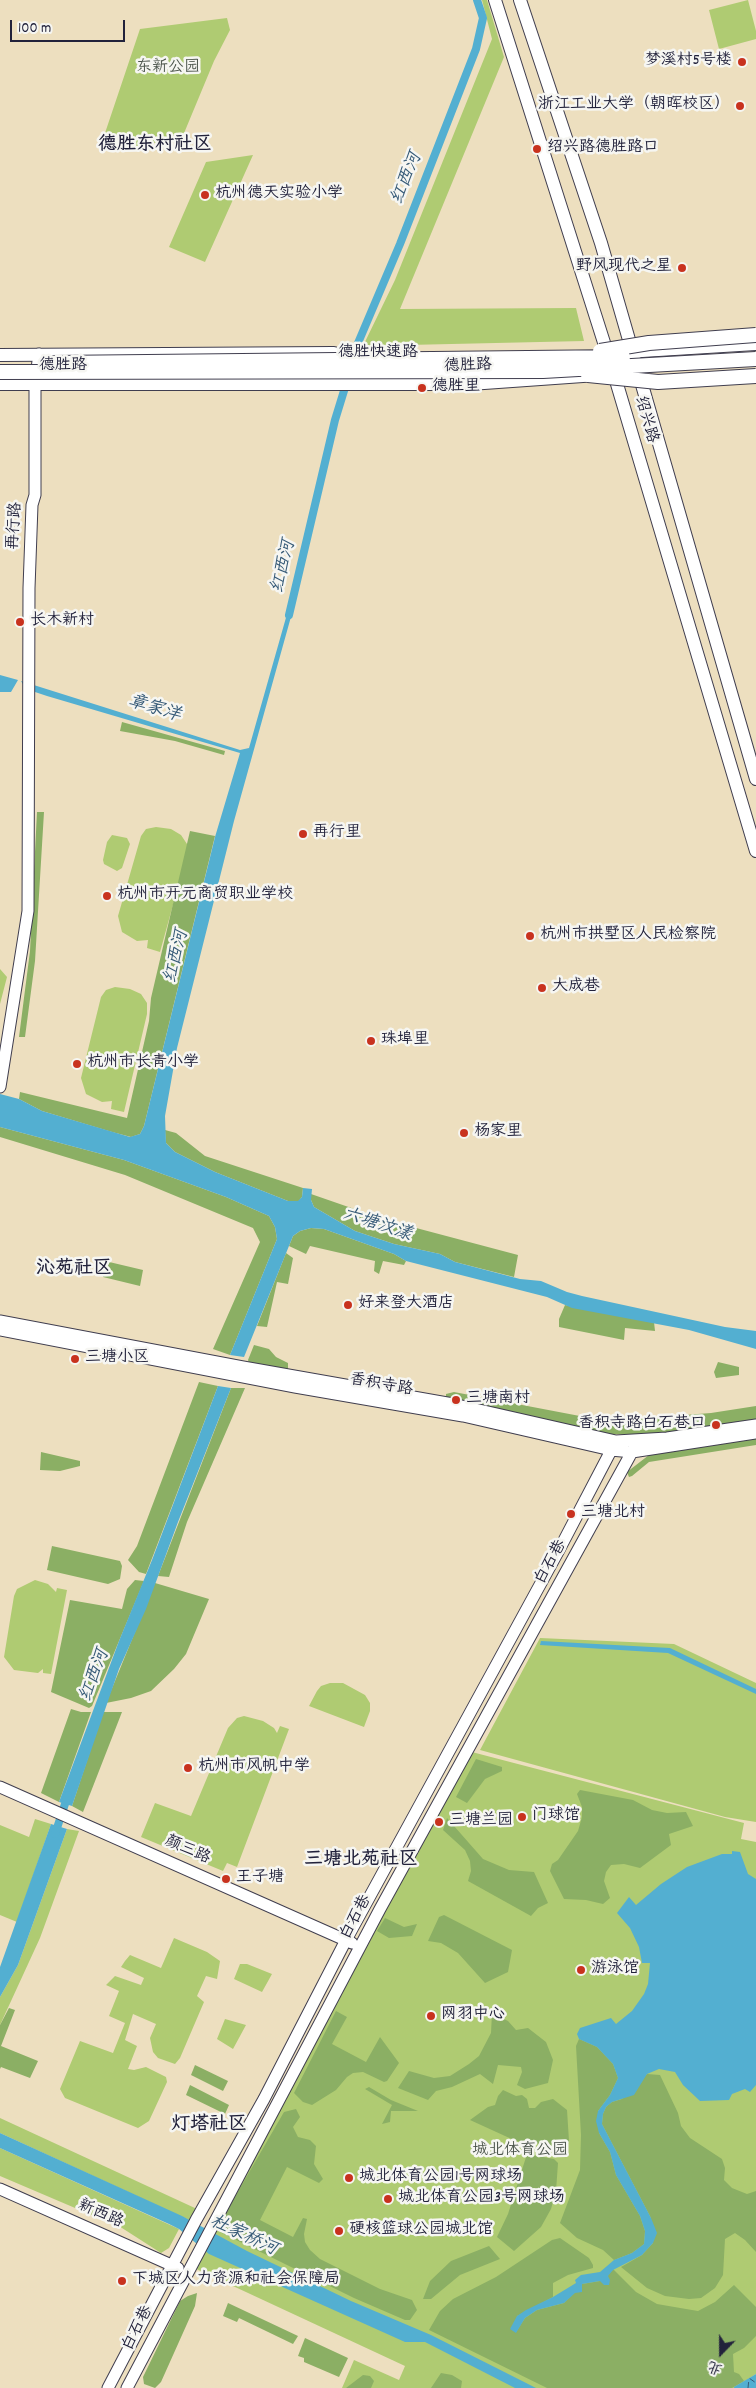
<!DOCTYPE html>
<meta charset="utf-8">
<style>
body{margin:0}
#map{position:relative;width:756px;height:2388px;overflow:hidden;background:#eddfbf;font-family:Dekko,"LXGW WenKai TC",sans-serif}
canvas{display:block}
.north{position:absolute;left:696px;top:2328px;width:50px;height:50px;-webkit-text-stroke:4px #f6f6f2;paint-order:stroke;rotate:202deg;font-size:14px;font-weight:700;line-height:20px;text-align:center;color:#22223b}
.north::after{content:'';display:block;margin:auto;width:18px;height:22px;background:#22223b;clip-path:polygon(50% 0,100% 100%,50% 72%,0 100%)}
.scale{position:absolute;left:10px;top:20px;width:115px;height:22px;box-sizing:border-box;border:2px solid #22223b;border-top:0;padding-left:6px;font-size:15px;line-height:18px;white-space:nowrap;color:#22223b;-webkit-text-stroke:4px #f6f6f2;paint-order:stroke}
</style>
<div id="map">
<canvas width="756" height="2388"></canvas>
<div class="north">北</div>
<div class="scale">100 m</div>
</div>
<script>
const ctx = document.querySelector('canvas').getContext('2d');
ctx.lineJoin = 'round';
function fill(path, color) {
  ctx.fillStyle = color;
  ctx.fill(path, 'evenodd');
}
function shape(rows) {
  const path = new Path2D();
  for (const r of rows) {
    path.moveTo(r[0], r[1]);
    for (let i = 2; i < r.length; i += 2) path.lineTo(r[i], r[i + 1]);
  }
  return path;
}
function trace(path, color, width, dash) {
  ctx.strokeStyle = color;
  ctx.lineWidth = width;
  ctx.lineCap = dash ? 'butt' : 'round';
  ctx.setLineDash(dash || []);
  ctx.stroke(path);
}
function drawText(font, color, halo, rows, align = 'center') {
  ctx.font = font + ' Dekko,"LXGW WenKai TC",sans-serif';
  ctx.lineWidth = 5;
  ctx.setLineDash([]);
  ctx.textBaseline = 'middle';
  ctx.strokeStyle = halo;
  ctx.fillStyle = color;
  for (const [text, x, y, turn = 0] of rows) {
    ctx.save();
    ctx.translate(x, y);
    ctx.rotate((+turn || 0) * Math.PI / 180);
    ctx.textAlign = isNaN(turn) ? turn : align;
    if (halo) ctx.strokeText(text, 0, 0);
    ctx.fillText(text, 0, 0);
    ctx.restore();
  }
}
fill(shape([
 [482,0,487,0,504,57,400,309,576,308,584,341,363,346,395,280,492,39],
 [748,0,756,31,756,39,719,49,709,10],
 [227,18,230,30,214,61,182,138,137,146,104,136,140,29],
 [253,155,205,262,169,247,206,162],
 [156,827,171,829,181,835,187,844,187,854,160,952,147,948,148,940,137,941,122,932,118,916,141,836,146,829],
 [112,835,127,838,130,844,122,868,117,871,104,864,103,860,107,842],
 [0,969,7,977,0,1004],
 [115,987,130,989,141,994,147,1003,147,1014,124,1112,111,1109,112,1101,102,1102,86,1094,81,1078,101,997,106,990],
 [35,1580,48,1584,56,1592,57,1588,67,1590,51,1674,43,1673,43,1669,38,1673,14,1670,4,1657,14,1596,17,1589],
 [540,1638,674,1644,756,1683,756,1822,725,1817,480,1750],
 [330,1683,343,1683,365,1695,370,1703,370,1711,364,1727,309,1706,317,1691,321,1686],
 [244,1716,263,1721,274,1728,277,1733,280,1726,289,1729,237,1867,227,1863,223,1871,141,1837,155,1803,191,1816,228,1728,237,1718],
 [468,1751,744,1823,741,1839,756,1842,756,2374,734,2388,342,2388,354,2360,399,2380,405,2366,190,2266],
 [35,1819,51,1824,17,1922,0,1915,0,1825,29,1837],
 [67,1829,79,1831,40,1938,0,2025,0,1997,18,1965],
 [174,1938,207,1952,220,1961,217,1979,206,1976,197,1996,204,2002,180,2058,175,2064,158,2058,153,2052,150,2038,156,2024,133,2014,125,2040,137,2046,128,2069,134,2070,146,2067,166,2077,167,2082,149,2121,138,2128,65,2098,60,2089,80,2041,113,2053,125,2023,109,2016,119,1991,106,1985,115,1976,141,1985,144,1978,121,1967,125,1961,130,1955,161,1968],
 [240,1964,247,1964,272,1974,262,1992,234,1979],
 [225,2019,246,2025,233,2049,217,2039],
 [0,2118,197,2209,191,2221,0,2133],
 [0,2148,179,2229,169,2248,161,2253,122,2228,0,2176]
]), '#afcb72');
fill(shape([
 [122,722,225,751,224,755,175,741,120,731],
 [37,812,44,812,35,961,25,1037,19,1037,30,951],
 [190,831,215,836,144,1126,140,1134,131,1137,112,1132,42,1111,19,1099,20,1092,127,1118,149,1021,151,998],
 [0,1127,124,1160,226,1197,269,1216,275,1227,277,1239,230,1355,213,1349,260,1242,253,1228,125,1175,0,1137],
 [165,1130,176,1133,205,1156,303,1188,302,1197,298,1202,288,1201,215,1172,175,1152,166,1143],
 [311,1194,386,1220,518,1255,514,1277,455,1262,440,1254,394,1244,355,1231,314,1207,311,1200],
 [311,1228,324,1229,394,1254,406,1261,404,1265,383,1261,379,1274,374,1271,375,1261,310,1246,306,1254,289,1246,293,1236,300,1231],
 [286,1253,293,1258,288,1284,277,1282,267,1327,257,1326],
 [105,1261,143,1270,140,1286,103,1277],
 [565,1305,654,1322,655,1331,625,1328,624,1340,559,1327,559,1319],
 [254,1345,269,1349,276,1357,288,1363,288,1371,249,1363,248,1360],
 [718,1362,739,1367,739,1375,716,1378,714,1372],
 [199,1382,218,1386,146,1574,139,1572,128,1560,137,1546],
 [231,1388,245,1388,187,1522,169,1577,158,1576],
 [454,1392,606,1421,711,1413,756,1406,756,1419,672,1432,643,1435,611,1434,446,1398,446,1394],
 [756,1438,756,1445,649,1462,632,1476,629,1477,627,1472,649,1455],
 [41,1452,80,1461,80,1466,60,1471,40,1470],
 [52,1546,120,1561,122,1566,120,1579,108,1584,47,1570],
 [135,1580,144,1581,92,1706,89,1708,51,1692,70,1600,122,1609,127,1589],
 [155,1583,209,1599,186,1654,174,1669,151,1691,131,1698,106,1703],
 [71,1709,81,1712,91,1712,59,1802,41,1793],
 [103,1712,122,1712,83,1812,72,1806],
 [476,1759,502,1767,502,1771,485,1779,467,1803,456,1797],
 [580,1790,633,1800,652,1810,667,1813,686,1812,693,1826,669,1834,671,1845,640,1868,624,1864,611,1865,606,1872,604,1881,610,1898,603,1904,586,1900,564,1899,550,1871,552,1864,558,1860,578,1831,582,1817,582,1807,577,1794],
 [447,1818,483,1859,509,1870,534,1872,548,1903,538,1908,531,1916,468,1881,471,1871,470,1861,465,1850,443,1830],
 [444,1915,512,1950,508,1972,485,1983,458,1953,441,1943,428,1941,439,1917],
 [385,1918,404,1927,417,1924,412,1936,389,1938,377,1931],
 [9,2008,15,2010,1,2046,38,2061,30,2078,1,2067,0,2069,0,2025],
 [336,2011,347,2017,332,2044,366,2062,380,2037,399,2063,387,2081,384,2082,363,2072,353,2073,347,2077,336,2090,312,2105,303,2102,294,2093],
 [492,2013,508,2021,516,2030,528,2028,546,2042,553,2060,548,2083,525,2089,517,2085,522,2072,521,2067,498,2065,493,2084,480,2074,452,2087,436,2091,428,2100,398,2088,409,2071,434,2078,450,2076,469,2064,479,2056,491,2033],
 [579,2039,597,2047,613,2064,618,2078,610,2095,598,2111,599,2133,610,2152,616,2175,640,2216,645,2231,644,2244,632,2253,614,2260,603,2250,577,2238,560,2223,580,2170,581,2135,576,2046],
 [195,2065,228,2081,223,2091,191,2075],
 [647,2074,660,2075,678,2113,681,2126,690,2138,722,2159,725,2168,724,2180,732,2188,747,2194,756,2191,756,2252,745,2240,735,2233,725,2239,723,2275,715,2288,701,2298,689,2299,665,2296,647,2288,621,2267,642,2255,653,2243,651,2218,602,2124,603,2114,606,2107,612,2102,622,2099],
 [190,2085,229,2105,225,2114,186,2095],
 [369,2087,391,2100,418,2111,391,2111,390,2122,382,2124,392,2105,365,2089],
 [503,2090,516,2096,522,2095,527,2099,529,2108,535,2108,541,2102,553,2099,567,2110,569,2141,565,2147,516,2141,470,2120,488,2107,495,2105,498,2096],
 [296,2109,300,2117,293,2127,298,2137,310,2140,316,2146,314,2164,323,2179,319,2183,287,2167,260,2220,293,2237,303,2218,307,2219,304,2234,305,2242,310,2250,320,2259,380,2289,412,2300,417,2310,410,2320,405,2320,354,2298,220,2232,221,2221,284,2112],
 [527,2154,554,2159,558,2163,556,2191,551,2209,541,2227,514,2251,497,2237,508,2214],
 [560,2238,589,2258,593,2265,593,2268,568,2275,553,2283,553,2297,517,2316,516,2332,525,2318,537,2310,564,2303,582,2284,600,2281,613,2269,636,2292,657,2304,686,2309,698,2311,715,2302,734,2285,756,2307,756,2336,744,2348,733,2354,734,2372,739,2374,744,2381,732,2388,547,2388,429,2330,440,2311,453,2299,496,2277,552,2240],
 [489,2246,500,2259,460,2275,431,2299,423,2299,430,2281,451,2261],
 [197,2293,195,2306,161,2382,155,2388,144,2384,143,2377,180,2301,188,2296],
 [228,2303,298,2336,293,2344,239,2318,237,2322,223,2316],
 [305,2338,348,2358,339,2377,304,2362,304,2358,298,2356],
 [441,2373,452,2375,462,2381,461,2388,431,2388],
 [363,2375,370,2376,374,2381,371,2388,346,2388]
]), '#8baf64');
fill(shape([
 [294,606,234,821,177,1048,165,1116,166,1143,175,1152,215,1172,288,1201,298,1201,302,1197,303,1188,312,1189,311,1200,314,1207,355,1231,394,1244,440,1254,455,1262,520,1279,541,1281,567,1292,582,1296,725,1327,756,1331,756,1349,689,1330,572,1308,547,1297,406,1261,394,1254,324,1229,311,1228,300,1231,293,1236,244,1357,230,1355,277,1239,275,1227,269,1216,226,1197,124,1160,0,1127,0,1094,19,1099,42,1111,130,1137,140,1134,144,1126,215,837,240,753,47,696,26,689,21,681,240,750,249,748,289,607],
 [0,675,18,680,11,692,0,692],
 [218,1386,231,1388,178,1522,146,1609,119,1669,72,1806,59,1802,119,1641,152,1560],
 [541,1641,670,1648,756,1689,756,1694,668,1653,540,1645],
 [51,1824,67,1829,18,1965,0,1997,0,1967],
 [732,1851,740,1852,748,1874,756,1879,756,2085,750,2092,745,2089,732,2094,729,2100,700,2101,683,2085,675,2072,659,2069,647,2074,634,2095,612,2102,606,2107,603,2114,602,2124,651,2218,657,2233,653,2243,642,2255,613,2270,608,2276,610,2280,609,2285,604,2285,600,2281,582,2284,582,2292,575,2293,564,2303,537,2310,525,2318,516,2333,510,2329,517,2316,526,2310,553,2297,576,2283,575,2280,581,2275,600,2272,614,2260,632,2253,644,2244,645,2231,640,2216,616,2175,610,2152,599,2133,596,2121,598,2111,610,2095,618,2078,613,2064,597,2047,579,2039,577,2034,580,2028,611,2018,616,2024,632,2011,644,1994,648,1984,650,1963,642,1963,639,1947,630,1928,617,1913,629,1897,636,1905,661,1884,687,1867,722,1854,732,1854],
 [0,2133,182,2216,247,2251,351,2301,431,2335,536,2388,515,2388,425,2342,405,2342,209,2254,179,2229,169,2224,0,2148],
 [756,2374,756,2388,734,2388,734,2387]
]), '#53afd1');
trace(shape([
 [352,363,358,343,400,244,476,49,483,18,477,0],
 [289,615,335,420,347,381],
 [55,1834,68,1795]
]), '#53afd1', 8);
trace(shape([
 [748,2388,749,2378,756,2383]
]), '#365a77', 1, [6, 5]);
const secondary = shape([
 [0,1087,28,911,29,588,32,505,35,495,35,383,39,354],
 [0,1321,243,1367,453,1404,616,1441,667,1438,756,1425],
 [0,1330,295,1387,463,1416,611,1450,632,1452,756,1433],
 [0,1787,352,1943],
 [0,2189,178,2268],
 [108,2388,196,2220,264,2099,346,1940,559,1550,616,1441],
 [127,2388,380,1909,638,1441]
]);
const primary = shape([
 [495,0,614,374,756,851],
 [520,0,601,243,756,779],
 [626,352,756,344],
 [0,355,334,353],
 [0,384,470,384,597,375]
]);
trace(secondary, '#403e4f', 13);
trace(primary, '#403e4f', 14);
trace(secondary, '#fff', 11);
trace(primary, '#fff', 12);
const highwayBridge = shape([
 [600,351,649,343,756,335],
 [52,363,623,357],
 [0,372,543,371,756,359],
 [588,375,658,382,756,376]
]);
trace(highwayBridge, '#403e4f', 16, []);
trace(highwayBridge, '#fff', 14);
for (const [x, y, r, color] of [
 [742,62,5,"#c8321e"],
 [740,106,5,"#c8321e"],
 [537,149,5,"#c8321e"],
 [205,195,5,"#c8321e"],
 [682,268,5,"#c8321e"],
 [422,388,5,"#c8321e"],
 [20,622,5,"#c8321e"],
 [303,834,5,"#c8321e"],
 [107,896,5,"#c8321e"],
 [530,936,5,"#c8321e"],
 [542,988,5,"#c8321e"],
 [371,1041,5,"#c8321e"],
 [77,1064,5,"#c8321e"],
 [464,1133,5,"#c8321e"],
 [348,1305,5,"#c8321e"],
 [75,1359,5,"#c8321e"],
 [456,1400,5,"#c8321e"],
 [716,1425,5,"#c8321e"],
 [571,1514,5,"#c8321e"],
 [188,1768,5,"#c8321e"],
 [522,1817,5,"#c8321e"],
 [439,1822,5,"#c8321e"],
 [226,1879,5,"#c8321e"],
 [581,1970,5,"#c8321e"],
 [431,2016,5,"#c8321e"],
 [349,2178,5,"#c8321e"],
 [388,2199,5,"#c8321e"],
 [339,2231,5,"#c8321e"],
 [122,2281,5,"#c8321e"]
]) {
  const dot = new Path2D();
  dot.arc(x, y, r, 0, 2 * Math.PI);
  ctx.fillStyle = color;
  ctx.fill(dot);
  trace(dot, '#f6f6f2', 2);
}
drawText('16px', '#22223b', '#f6f6f2', [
 ["梦溪村5号楼",732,62,"right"],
 ["浙江工业大学（朝晖校区）",730,106,"right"],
 ["绍兴路德胜路口",547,149],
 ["杭州德天实验小学",215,195],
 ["野风现代之星",672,268,"right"],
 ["德胜里",432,388],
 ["长木新村",30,622],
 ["再行里",313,834],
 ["杭州市开元商贸职业学校",117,896],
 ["杭州市拱墅区人民检察院",540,936],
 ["大成巷",552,988],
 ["珠埠里",381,1041],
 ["杭州市长青小学",87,1064],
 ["杨家里",474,1133],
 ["好来登大酒店",358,1305],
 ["三塘小区",85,1359],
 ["三塘南村",466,1400],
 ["香积寺路白石巷口",706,1425,"right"],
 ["三塘北村",581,1514],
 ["杭州市风帆中学",198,1768],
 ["门球馆",532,1817],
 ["三塘兰园",449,1822],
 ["王子塘",236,1879],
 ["游泳馆",591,1970],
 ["网羽中心",441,2016],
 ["城北体育公园1号网球场",359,2178],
 ["城北体育公园3号网球场",398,2199],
 ["硬核篮球公园城北馆",349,2231],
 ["下城区人力资源和社会保障局",132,2281]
], 'left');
drawText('16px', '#4c554c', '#f6f6f2', [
 ["东新公园",168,69],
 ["城北体育公园",520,2152]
]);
drawText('16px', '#22223b', '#f6f6f2', [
 ["德胜快速路",378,354],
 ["德胜路",63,367],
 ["德胜路",468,367,-2],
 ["绍兴路",645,420,74],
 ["再行路",16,526,-86],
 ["香积寺路",381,1386,10],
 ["白石巷",552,1563,-61],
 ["颜三路",187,1851,24],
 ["白石巷",357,1918,-62],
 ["新西路",100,2215,24],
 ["白石巷",139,2329,-63]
]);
drawText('italic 18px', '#365a77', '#f6f6f2', [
 ["红西河",408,179,-68],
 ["红西河",285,567,-77],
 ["章家洋",154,710,17],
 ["红西河",178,957,-77],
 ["六塘汶漾",377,1226,18],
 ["红西河",96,1676,-70],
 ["杜家桥河",243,2237,25]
]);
drawText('bold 19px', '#22223b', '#f6f6f2', [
 ["德胜东村社区",155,146],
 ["沁苑社区",74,1270],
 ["三塘北苑社区",361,1861],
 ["灯塔社区",209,2126]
]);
</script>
